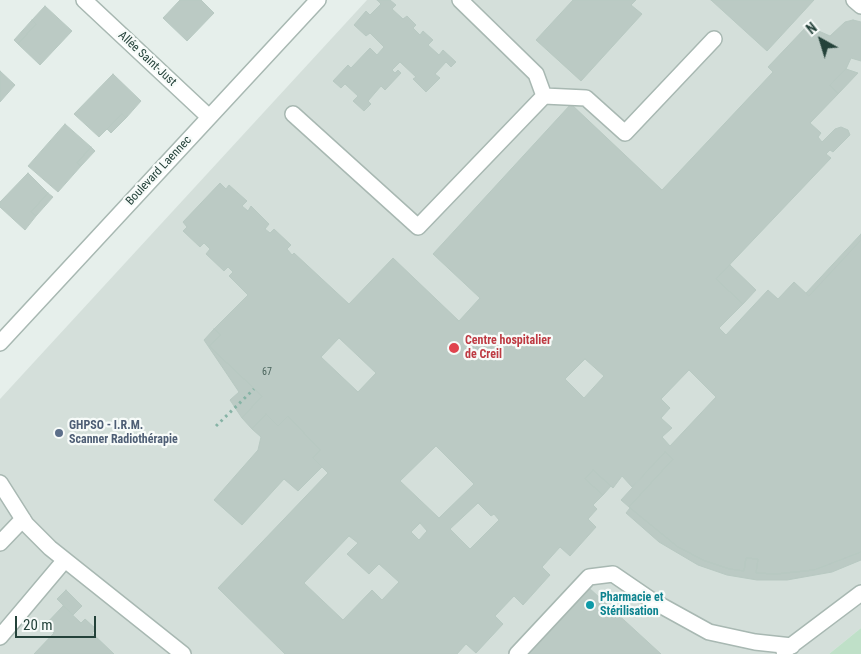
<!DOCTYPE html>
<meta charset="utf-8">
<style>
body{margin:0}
#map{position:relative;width:861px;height:654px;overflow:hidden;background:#e6efeb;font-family:"Roboto Condensed",sans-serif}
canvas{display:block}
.north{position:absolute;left:796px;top:15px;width:50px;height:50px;-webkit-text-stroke:4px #f7fbf9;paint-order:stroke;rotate:321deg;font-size:14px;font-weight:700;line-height:20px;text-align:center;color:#24423a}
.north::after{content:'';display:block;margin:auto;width:18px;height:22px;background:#24423a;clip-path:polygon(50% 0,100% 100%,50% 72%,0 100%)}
.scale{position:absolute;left:15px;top:616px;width:81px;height:22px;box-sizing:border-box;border:2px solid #24423a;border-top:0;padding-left:6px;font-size:15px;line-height:18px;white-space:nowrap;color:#24423a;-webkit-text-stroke:4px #f7fbf9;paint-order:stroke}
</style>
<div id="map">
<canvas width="861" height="654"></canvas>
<div class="north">N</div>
<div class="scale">20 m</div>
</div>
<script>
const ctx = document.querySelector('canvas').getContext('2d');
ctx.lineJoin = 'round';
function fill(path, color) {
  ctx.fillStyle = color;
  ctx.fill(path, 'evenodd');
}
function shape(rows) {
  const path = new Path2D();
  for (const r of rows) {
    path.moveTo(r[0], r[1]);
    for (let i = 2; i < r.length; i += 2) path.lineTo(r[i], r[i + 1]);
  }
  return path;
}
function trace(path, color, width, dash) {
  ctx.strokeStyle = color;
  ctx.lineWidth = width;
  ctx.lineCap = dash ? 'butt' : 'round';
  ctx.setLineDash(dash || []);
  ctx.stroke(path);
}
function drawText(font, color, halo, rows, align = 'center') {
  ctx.font = font + ' "Roboto Condensed",sans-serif';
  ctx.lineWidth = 4.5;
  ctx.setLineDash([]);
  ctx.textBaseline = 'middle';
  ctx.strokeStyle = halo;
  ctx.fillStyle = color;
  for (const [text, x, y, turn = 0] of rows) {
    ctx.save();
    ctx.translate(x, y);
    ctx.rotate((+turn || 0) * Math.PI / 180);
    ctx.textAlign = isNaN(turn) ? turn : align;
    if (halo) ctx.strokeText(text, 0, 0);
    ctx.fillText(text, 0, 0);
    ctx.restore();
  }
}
fill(shape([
 [367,0,861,0,861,628,829,654,0,654,0,399]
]), '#d4dfda');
fill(shape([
 [861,628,861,654,829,654]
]), '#bfe0c8');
const building = shape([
 [180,0,201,0,214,13,187,41,163,18,180,0],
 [377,0,390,0,396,5,392,9,403,19,407,16,416,25,413,28,420,35,423,31,433,40,428,45,439,55,443,50,456,62,451,67,446,62,435,74,440,78,426,92,413,79,416,77,400,62,392,70,395,73,398,70,401,73,385,90,381,86,368,101,371,104,364,111,353,101,358,96,345,84,341,88,333,81,348,65,351,68,370,48,377,55,384,47,370,33,366,36,354,25,366,11,370,15,381,4,377,0],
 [573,0,636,0,631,5,642,14,581,81,536,40,573,0],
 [711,0,814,0,767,51,711,0],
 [45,6,72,31,40,65,18,44,36,24,32,20,45,6],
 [32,20,36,24,18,44,14,40,32,20],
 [853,20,861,22,861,61,851,58,846,69,830,85,838,94,810,123,821,133,818,137,822,142,835,129,841,127,848,130,850,135,833,152,830,150,826,154,831,158,716,279,743,304,719,328,726,335,768,290,778,299,794,282,809,296,861,240,861,552,814,570,776,574,756,573,758,559,746,558,744,571,730,569,705,561,678,547,629,507,673,459,665,452,632,487,622,476,613,488,593,470,585,479,603,495,593,505,597,509,588,519,596,527,570,556,560,547,542,567,550,575,523,605,514,596,495,616,503,624,476,653,466,644,457,654,285,654,218,588,328,473,313,458,320,450,288,416,278,426,266,414,252,429,242,418,262,396,209,346,221,335,214,329,248,295,229,276,233,272,228,267,224,271,206,254,210,249,204,243,200,247,183,231,187,227,183,222,220,183,226,189,229,185,247,201,242,206,248,211,251,206,269,224,265,229,270,233,274,229,291,245,287,249,292,255,294,253,349,304,393,258,459,321,480,298,433,254,571,104,662,190,773,72,768,67,807,26,830,36,845,22,853,20],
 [339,338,376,373,358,392,321,357,339,338],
 [585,359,604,376,584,398,565,379,585,359],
 [689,370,716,397,670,446,662,437,672,428,661,418,670,408,661,399,689,370],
 [436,446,474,484,439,518,400,481,436,446],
 [478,503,491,516,494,514,499,520,470,549,450,529,478,503],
 [420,523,427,531,419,540,411,532,420,523],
 [349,536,358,543,347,554,369,574,379,564,399,582,382,600,372,590,343,620,304,583,349,536],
 [846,69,858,73,838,94,830,85,846,69],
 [0,71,15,85,0,102,0,71],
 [113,74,141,101,126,118,122,114,99,137,74,114,113,74],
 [122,114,126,118,111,133,107,129,122,114],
 [65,124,91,147,77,163,81,166,58,192,28,166,65,124],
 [91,147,95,151,81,166,77,163,91,147],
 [28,173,48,193,31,212,36,216,25,230,0,207,0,202,28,173],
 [48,193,53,197,36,216,31,212,48,193],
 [861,234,861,240,809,296,806,293,861,234],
 [730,265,756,290,743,304,716,279,730,265],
 [214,329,221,335,209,346,262,396,242,418,230,400,239,392,204,340,214,329],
 [266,414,278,426,288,416,320,450,313,458,322,467,298,491,284,479,242,525,214,500,258,450,261,437,252,429,266,414],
 [665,452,673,459,629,507,621,500,665,452],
 [593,470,611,486,603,495,585,479,593,470],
 [630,508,678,547,705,561,730,569,744,571,746,558,758,559,756,573,776,574,814,570,861,552,861,560,832,572,787,580,757,580,727,575,698,565,659,542,626,513,630,508],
 [588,587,661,654,526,654,588,587],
 [66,590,82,606,73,615,57,599,66,590],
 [63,606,81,623,85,619,96,629,92,633,114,654,34,654,54,633,45,625,63,606]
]);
fill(building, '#bbcac4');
trace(building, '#b8c9c2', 1);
const minor = shape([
 [84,0,209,117],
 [854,0,861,6],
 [544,96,586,98,625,133,714,39],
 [293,114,418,227,544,96,536,74,460,0],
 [0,343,318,0],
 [0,483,26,524,50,548,183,654],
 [0,543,23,519],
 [0,637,64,561],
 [784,651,861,593],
 [517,654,589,577,613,574,651,600,709,632,755,642,792,646]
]);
trace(minor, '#a8b8b2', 18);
trace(shape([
 [216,426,254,389]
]), '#86b3a5', 3, [2.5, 4]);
trace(minor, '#fff', 15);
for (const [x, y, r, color] of [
 [454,348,6,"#e0444e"],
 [59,433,5,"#5c6f8a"],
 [590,605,5,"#0f9aa8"]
]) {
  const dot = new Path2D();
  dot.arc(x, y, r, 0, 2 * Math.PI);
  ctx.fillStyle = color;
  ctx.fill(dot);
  trace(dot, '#f7fbf9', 2);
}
drawText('10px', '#4a645c', null, [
 ["67",267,372]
]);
drawText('12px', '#24423a', '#f7fbf9', [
 ["Allée Saint-Just",147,59,43],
 ["Boulevard Laennec",159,171,-47]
]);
drawText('bold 12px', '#be3a42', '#f7fbf9', [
 ["Centre hospitalier",465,341],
 ["de Creil",465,355]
], 'left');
drawText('bold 12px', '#4e5e75', '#f7fbf9', [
 ["GHPSO - I.R.M.",69,426],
 ["Scanner Radiothérapie",69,440]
], 'left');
drawText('bold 12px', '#0d838f', '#f7fbf9', [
 ["Pharmacie et",600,598],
 ["Stérilisation",600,612]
], 'left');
</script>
